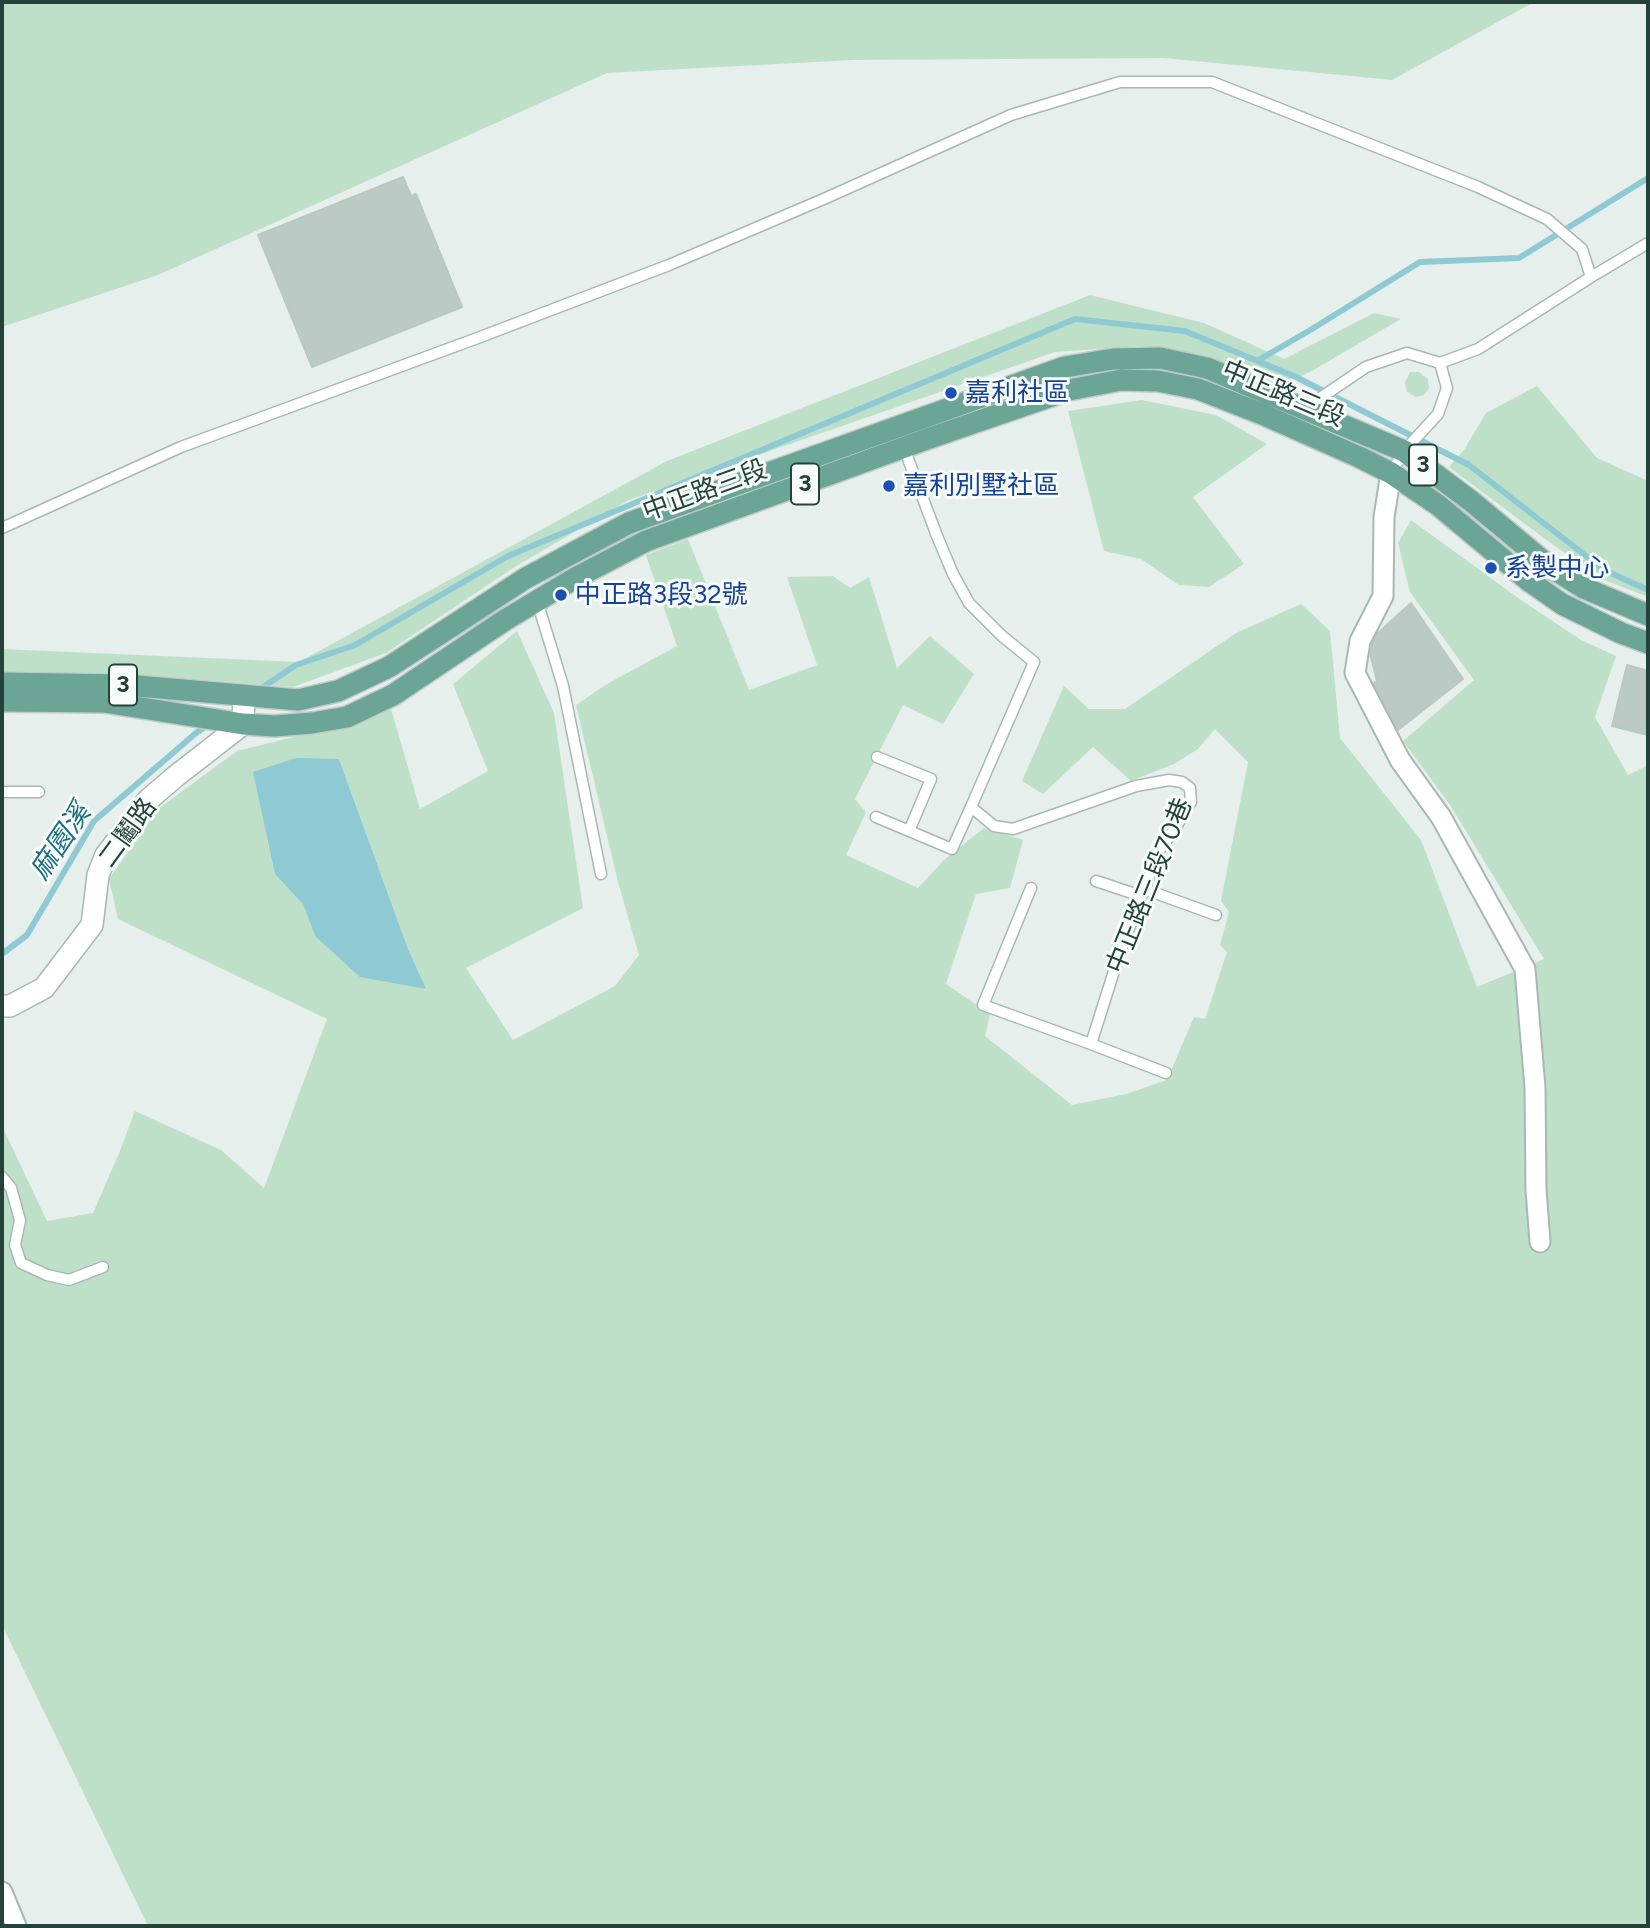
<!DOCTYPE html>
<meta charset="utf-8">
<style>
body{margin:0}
#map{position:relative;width:1650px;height:1928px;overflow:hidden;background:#e6efeb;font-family:Figtree,sans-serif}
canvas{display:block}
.frame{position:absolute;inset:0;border:4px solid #24423a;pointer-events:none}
</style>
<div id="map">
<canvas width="1650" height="1928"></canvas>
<div class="frame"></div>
</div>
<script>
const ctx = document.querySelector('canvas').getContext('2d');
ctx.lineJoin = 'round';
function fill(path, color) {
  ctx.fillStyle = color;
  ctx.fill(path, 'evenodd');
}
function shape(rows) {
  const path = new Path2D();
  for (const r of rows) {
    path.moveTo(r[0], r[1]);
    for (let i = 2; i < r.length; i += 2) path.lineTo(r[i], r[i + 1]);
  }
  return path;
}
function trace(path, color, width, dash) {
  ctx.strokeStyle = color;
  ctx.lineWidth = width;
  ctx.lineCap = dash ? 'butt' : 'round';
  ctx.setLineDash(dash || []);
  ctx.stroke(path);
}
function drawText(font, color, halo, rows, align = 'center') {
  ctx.font = font + ' Figtree,"Noto Sans TC",sans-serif';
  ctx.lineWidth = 6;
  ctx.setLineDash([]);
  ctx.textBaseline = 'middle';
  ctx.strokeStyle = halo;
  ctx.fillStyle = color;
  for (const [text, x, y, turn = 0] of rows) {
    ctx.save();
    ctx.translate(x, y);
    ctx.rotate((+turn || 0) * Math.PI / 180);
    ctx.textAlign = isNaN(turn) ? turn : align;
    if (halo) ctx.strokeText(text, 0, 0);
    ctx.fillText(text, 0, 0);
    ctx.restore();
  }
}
fill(shape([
 [2,2,1534,2,1392,80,1164,58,853,60,607,73,158,275,2,327],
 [1090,295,1204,323,1284,359,1374,313,1401,319,1310,372,1287,382,1267,382,1208,356,1141,346,1055,352,629,500,513,568,386,653,293,687,122,673,2,671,2,649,299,662,667,461],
 [1410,372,1419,372,1428,379,1429,388,1424,395,1416,397,1407,392,1405,382],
 [1537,386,1597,458,1648,481,1648,597,1602,579,1545,539,1449,467,1464,450,1486,413],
 [1142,400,1216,415,1267,444,1193,497,1244,564,1209,587,1179,585,1141,559,1104,551,1068,411],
 [1411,520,1521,600,1581,640,1616,656,1595,717,1628,775,1648,765,1648,1926,148,1926,2,1625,2,1126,47,1221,93,1213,120,1151,135,1111,221,1150,264,1188,327,1019,118,919,109,879,158,809,237,751,348,723,390,705,420,809,488,771,453,684,517,631,554,713,583,908,466,968,513,1040,615,986,639,955,618,882,576,705,607,684,677,646,646,555,688,539,749,690,817,665,787,577,833,576,850,588,869,577,897,668,930,636,974,674,943,724,903,705,855,799,866,812,846,855,918,888,945,859,984,828,1023,840,1010,888,976,894,946,984,990,1014,985,1036,1072,1105,1126,1094,1167,1080,1194,1017,1205,1019,1227,952,1220,945,1229,912,1221,901,1248,762,1215,729,1198,749,1174,764,1131,781,1093,747,1043,794,1022,781,1064,686,1089,709,1125,709,1236,633,1301,604,1330,631,1340,738,1421,840,1477,987,1544,959,1450,805,1403,741,1474,680,1410,592,1398,543],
 [339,759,408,949,425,989,315,936,303,904]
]), '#bfe0c8');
fill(shape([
 [296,758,339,759,408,949,426,989,360,977,315,936,303,904,275,874,253,772]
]), '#8ec9d4');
trace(shape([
 [1257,361,1312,329,1420,262,1519,258,1648,178],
 [257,691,296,665,355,645,508,556,1075,319,1185,331,1296,377,1469,465,1604,570,1648,590],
 [2,954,27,935,94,821,196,733,208,725]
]), '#8ec9d4', 6);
const building = shape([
 [403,177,411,196,416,194,462,307,312,367,258,235,403,177],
 [1411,603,1463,679,1398,730,1374,683,1377,681,1370,653,1372,645,1377,634,1411,603],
 [1627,665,1648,671,1648,735,1612,726,1627,665]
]);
fill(building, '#bbcac4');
trace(building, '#b8c9c2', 2);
const service = shape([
 [1304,409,1366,367,1407,353,1440,363,1478,349,1591,277,1648,243],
 [904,448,937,536,953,574,969,603,1002,636,1034,662,971,807,994,826,1013,829,1136,786,1169,780,1182,782,1190,788,1191,802,1176,827,1158,852,1120,952,1091,1044],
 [1391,473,1404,451,1438,414,1447,388,1440,363],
 [2,528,181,447,475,339,669,265,826,198,1011,115,1120,82,1212,82,1478,187,1547,219,1582,249,1591,277],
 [537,601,563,686,601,874],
 [877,757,931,779,909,831],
 [2,792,39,792],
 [876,817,952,849,971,807],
 [1096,881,1141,896],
 [1031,888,983,1005,1091,1044,1166,1073],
 [1144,889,1216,915],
 [2,1177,11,1188,20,1220,15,1245,21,1263,47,1275,69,1280,103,1267]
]);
const minor = shape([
 [1391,473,1384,517,1383,596,1360,641,1355,673,1400,760,1441,817,1525,969,1535,1088,1536,1190,1540,1242],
 [2,1892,16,1926]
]);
const tertiary = shape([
 [2,1006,10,1006,44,988,92,925,98,875,106,855,148,800,176,776,243,724,244,697]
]);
const primary = shape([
 [2,683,126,685,298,700,338,691,389,667,526,578,629,523,1065,367,1113,359,1160,358,1207,368,1404,451,1471,501,1549,566,1584,588,1648,615],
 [2,701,104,702,243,724,274,726,312,723,347,717,393,695,505,620,577,577,646,541,927,439,1069,390,1121,380,1158,381,1198,389,1262,414,1359,457,1391,473,1438,505,1529,581,1562,604,1621,633,1648,643]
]);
trace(service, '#a8b8b2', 13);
trace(minor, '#a8b8b2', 23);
trace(tertiary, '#a8b8b2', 24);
trace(primary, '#c2cac8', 24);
trace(service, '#fff', 10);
trace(minor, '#fff', 19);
trace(tertiary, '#fff', 21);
trace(primary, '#6aa596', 21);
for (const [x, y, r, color] of [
 [951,393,7,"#1a4fb4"],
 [889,486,7,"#1a4fb4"],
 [1491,568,7,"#1a4fb4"],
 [561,595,7,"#1a4fb4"]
]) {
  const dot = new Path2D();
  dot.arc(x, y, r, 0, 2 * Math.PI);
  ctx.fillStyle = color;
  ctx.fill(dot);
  trace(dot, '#f7fbf9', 2.5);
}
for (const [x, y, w] of [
 [1423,465,28],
 [805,484,28],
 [123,685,28]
]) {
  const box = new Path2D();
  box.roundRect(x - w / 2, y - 20.5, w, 41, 5);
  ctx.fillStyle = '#f7fbf9';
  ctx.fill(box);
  trace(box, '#24423a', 2);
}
drawText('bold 24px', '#24423a', null, [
 ["3",1423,465],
 ["3",805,484],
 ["3",123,685]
]);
drawText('26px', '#164399', '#f7fbf9', [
 ["嘉利社區",965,393],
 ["嘉利別墅社區",903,486],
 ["系製中心",1505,568],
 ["中正路3段32號",575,595]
], 'left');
drawText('26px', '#24423a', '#f7fbf9', [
 ["中正路三段",1283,394,23],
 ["中正路三段",705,491,-20],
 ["二鬮路",128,833,-54],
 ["中正路三段70巷",1150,886,-68]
]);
drawText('italic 28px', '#1c6f80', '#f7fbf9', [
 ["麻園溪",61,842,-56]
]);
</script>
